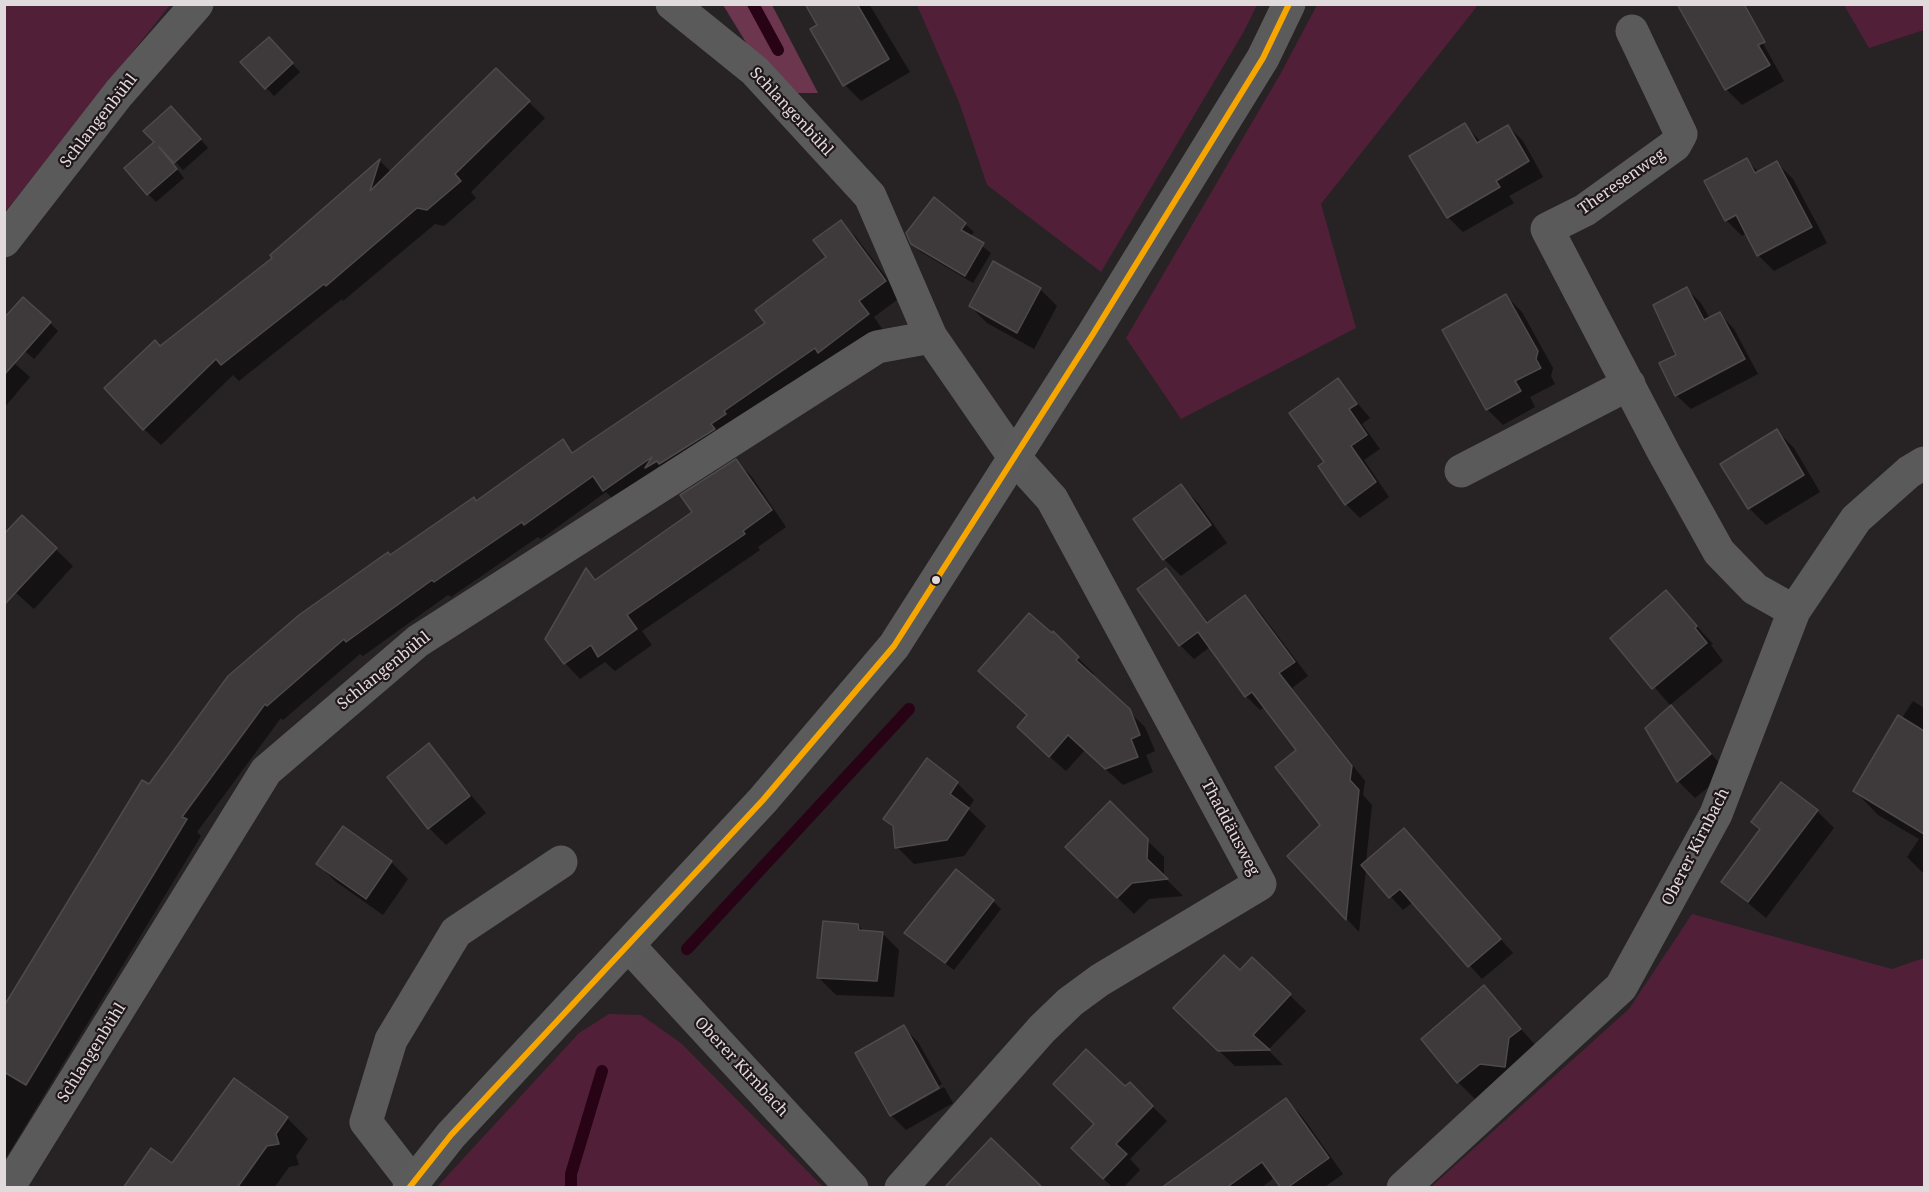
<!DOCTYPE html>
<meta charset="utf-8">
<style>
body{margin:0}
#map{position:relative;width:1929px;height:1192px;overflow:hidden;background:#272224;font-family:"Noto Serif",serif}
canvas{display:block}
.frame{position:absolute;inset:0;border:6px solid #e0dadc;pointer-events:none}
</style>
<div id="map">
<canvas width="1929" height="1192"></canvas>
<div class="frame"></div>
</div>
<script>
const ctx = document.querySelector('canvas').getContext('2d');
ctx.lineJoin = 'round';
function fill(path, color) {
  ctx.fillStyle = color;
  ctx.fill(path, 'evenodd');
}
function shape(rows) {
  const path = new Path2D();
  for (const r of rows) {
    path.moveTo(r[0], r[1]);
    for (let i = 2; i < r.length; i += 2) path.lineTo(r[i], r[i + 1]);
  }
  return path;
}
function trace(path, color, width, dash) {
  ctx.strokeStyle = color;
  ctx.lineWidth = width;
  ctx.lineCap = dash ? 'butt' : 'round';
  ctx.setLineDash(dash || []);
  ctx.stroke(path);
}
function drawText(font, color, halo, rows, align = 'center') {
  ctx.font = font + ' "Noto Serif",serif';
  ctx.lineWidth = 4.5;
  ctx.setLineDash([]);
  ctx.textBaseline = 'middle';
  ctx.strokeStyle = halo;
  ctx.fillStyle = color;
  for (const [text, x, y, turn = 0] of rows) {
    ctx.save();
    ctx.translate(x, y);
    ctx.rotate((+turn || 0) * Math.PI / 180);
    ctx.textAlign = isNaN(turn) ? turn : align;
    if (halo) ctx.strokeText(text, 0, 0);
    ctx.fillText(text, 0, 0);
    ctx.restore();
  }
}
fill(shape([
 [5,5,170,5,5,212],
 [917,5,1257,5,1243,33,1101,272,987,185,959,102],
 [1317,5,1478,5,1321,204,1356,328,1181,419,1126,338,1281,73],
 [1844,5,1924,5,1924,30,1869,48],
 [1692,914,1892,969,1924,958,1924,1187,1431,1187,1629,1009],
 [609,1014,641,1015,681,1043,823,1187,437,1187,579,1033]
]), '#512038');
fill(shape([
 [723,5,772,5,818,93,795,93,750,49]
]), '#6c364f');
fill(shape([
 [806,4,869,4,910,72,861,101,845,85,812,30,819,25],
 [1741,4,1784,81,1742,105,1726,89],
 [269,39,300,72,274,96,242,62],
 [496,70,545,118,471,192,476,198,444,226,435,224,343,301,342,299,239,381,233,375,161,445,144,429,160,347,274,258,272,255,380,161,391,172],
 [180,116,208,148,183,170,166,152,164,153,184,178,156,202,148,194,156,142],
 [1465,125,1481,142,1508,126,1523,141,1543,177,1509,196,1514,203,1463,232,1448,217,1411,156],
 [1747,160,1759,173,1777,163,1793,179,1827,243,1774,271,1758,255,1747,233,1742,236,1726,220],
 [934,199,965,224,974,232,970,237,991,253,973,283,921,252,912,243],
 [841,222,856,237,901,297,874,317,883,330,620,506,606,492,541,539,538,537,451,597,448,595,363,656,360,654,283,720,281,718,197,832,201,836,4,1161,4,1009,79,884,81,885,149,786,391,557,477,502,563,441,574,453,767,323,829,258],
 [1040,289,1057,306,1034,349,987,323,970,306],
 [1687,289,1701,303,1710,319,1720,314,1734,329,1758,374,1691,409,1676,395],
 [1506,296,1522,312,1553,368,1551,376,1555,384,1530,397,1535,407,1503,425,1487,409],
 [50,323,58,331,34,359,4,333],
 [4,354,30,377,5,407,4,407],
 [1338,380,1370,418,1362,424,1380,449,1364,460,1389,497,1360,518,1346,504,1326,462],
 [1777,431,1794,448,1820,492,1766,525,1749,508],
 [736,461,752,477,786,527,758,547,760,550,642,631,652,645,615,671,605,662,580,679,565,663,587,570,597,580,694,513],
 [1181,486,1198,503,1227,543,1181,576,1164,559,1135,519],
 [22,517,73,566,34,609,4,582],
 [1166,570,1209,623,1245,597,1259,611,1308,676,1292,688,1365,781,1363,795,1372,805,1366,862,1404,830,1513,953,1482,979,1413,902,1403,910,1366,869,1359,932,1289,856,1322,825,1298,751,1265,707,1260,710,1246,696,1210,647,1194,659,1180,645],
 [1666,592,1713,644,1711,645,1723,661,1670,705,1612,638],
 [1053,633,1094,674,1092,676,1145,727,1155,751,1146,755,1153,772,1123,785,1085,750,1066,771,1034,743,1029,716],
 [1913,701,1924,708,1924,874,1907,857,1919,839,1878,815,1855,791],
 [1671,707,1727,772,1695,798,1678,781,1647,728],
 [429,745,486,813,446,845,429,828],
 [957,783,974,800,968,809,986,826,964,856,914,864,897,847,894,829,885,819],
 [1110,804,1164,857,1164,877,1183,896,1149,899,1134,914,1067,847],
 [1817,811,1834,828,1766,918,1723,882,1761,830,1753,822],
 [343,828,391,862,408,879,383,915,335,881,318,864],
 [993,901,1001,909,954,970,915,941],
 [858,925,864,931,882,933,899,950,894,997,836,995,819,978],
 [1252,959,1306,1011,1268,1050,1283,1065,1235,1066,1191,1024],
 [1484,987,1536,1046,1475,1099,1458,1082],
 [903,1027,918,1042,942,1084,894,1112,894,1115,944,1087,953,1103,906,1130,891,1115],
 [1130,1084,1167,1121,1130,1159,1140,1170,1123,1188,1113,1188,1073,1148],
 [1286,1100,1301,1115,1343,1174,1323,1188,1283,1188,1275,1177,1261,1188,1229,1188],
 [287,1118,308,1139,296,1156,299,1165,289,1167,274,1188,125,1188]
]), '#0007');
trace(shape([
 [753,4,778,50],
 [687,949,909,709],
 [571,1188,571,1174,602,1071]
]), '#270315', 12);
const building = shape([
 [805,4,857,4,889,59,843,86,810,29,817,25,805,4],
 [1677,4,1744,4,1765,42,1758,45,1770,65,1725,90,1677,4],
 [269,37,293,63,265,89,240,62,269,37],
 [496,68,530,101,455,174,461,181,427,210,417,208,326,286,324,284,221,365,216,359,143,430,104,388,155,340,160,346,272,258,270,255,380,159,370,191,496,68],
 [171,106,201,139,174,163,159,147,177,169,147,195,124,168,154,142,143,131,171,106],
 [1465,123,1477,143,1508,125,1529,161,1496,181,1500,187,1447,218,1409,156,1465,123],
 [1747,158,1755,173,1777,161,1812,227,1757,256,1736,215,1725,221,1704,181,1747,158],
 [934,197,966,223,961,230,984,243,965,276,911,244,906,233,934,197],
 [841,220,886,281,859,301,869,314,818,353,815,348,724,411,726,414,711,424,715,429,659,464,657,461,645,468,652,457,603,491,593,476,524,525,522,522,434,582,432,580,346,642,344,639,267,706,265,704,182,817,187,819,26,1085,4,1072,4,1006,142,780,149,784,228,676,299,615,388,552,390,555,474,497,476,501,563,439,572,453,765,323,755,310,826,257,813,240,841,220],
 [993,261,1041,288,1017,333,969,306,993,261],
 [1687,287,1704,320,1720,312,1745,359,1675,396,1659,363,1676,355,1653,305,1687,287],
 [1506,294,1538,351,1536,359,1541,368,1515,381,1521,391,1486,410,1442,330,1506,294],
 [23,297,51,322,4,375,4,318,23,297],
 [1338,378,1357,404,1349,409,1367,435,1351,446,1376,482,1345,505,1318,466,1324,462,1289,413,1338,378],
 [1777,429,1804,475,1748,509,1720,464,1777,429],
 [736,459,772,510,743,531,745,534,627,615,637,629,598,657,591,645,564,664,545,639,586,568,595,580,692,512,680,495,736,459],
 [1181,484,1211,525,1163,560,1133,519,1181,484],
 [22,515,57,548,4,605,4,534,22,515],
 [1166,568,1207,623,1245,595,1295,662,1279,673,1352,766,1350,780,1359,790,1346,920,1287,856,1320,825,1275,767,1296,750,1252,692,1245,697,1198,632,1179,646,1137,589,1166,568],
 [1666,590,1697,626,1695,628,1707,643,1652,689,1610,638,1666,590],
 [1029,613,1052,633,1053,631,1079,657,1076,660,1130,709,1140,735,1131,739,1138,757,1105,769,1068,735,1049,757,1017,727,1027,715,978,671,1029,613],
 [1671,705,1711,754,1677,782,1645,728,1671,705],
 [1898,715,1924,731,1924,834,1853,791,1898,715],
 [429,743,470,796,428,829,387,777,429,743],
 [927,758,958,782,950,794,969,808,947,840,895,848,893,826,883,819,927,758],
 [1781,782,1818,810,1748,902,1721,882,1760,829,1751,822,1781,782],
 [1110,801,1148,839,1147,859,1168,879,1132,883,1117,898,1065,847,1110,801],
 [343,826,392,861,366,899,316,864,343,826],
 [1404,828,1501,939,1468,967,1400,889,1389,898,1361,865,1404,828],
 [956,869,994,900,945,963,904,933,956,869],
 [823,921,858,924,859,930,883,932,877,981,817,978,823,921],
 [1224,955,1240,970,1252,957,1291,994,1253,1035,1270,1050,1218,1051,1173,1008,1224,955],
 [1484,985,1521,1029,1509,1038,1505,1067,1480,1064,1457,1083,1421,1039,1484,985],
 [904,1025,939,1088,890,1116,855,1053,904,1025],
 [1086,1049,1125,1086,1130,1082,1153,1106,1116,1144,1127,1154,1103,1179,1071,1148,1094,1124,1053,1084,1086,1049],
 [234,1078,288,1117,276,1134,279,1144,267,1146,237,1188,123,1188,151,1148,172,1163,234,1078],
 [1286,1098,1329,1158,1287,1188,1281,1188,1262,1162,1226,1188,1161,1188,1286,1098],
 [991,1138,1043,1188,944,1188,991,1138]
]);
fill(building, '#3e393b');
trace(building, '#4e4a4c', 1.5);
trace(shape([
 [672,4,755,71,870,196,931,337,1014,457,1052,499,1260,884,1100,980,1070,1002,1042,1029,901,1188],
 [1632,31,1681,134,1675,145,1585,210,1547,229,1664,453,1719,552,1755,589,1794,611],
 [4,241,119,93,197,4],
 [1461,471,1629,384],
 [629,946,852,1188],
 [413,1183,366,1122,391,1040,456,932,561,862],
 [8,1188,266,771,418,641,877,347,931,337],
 [1403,1188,1621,987,1716,814,1794,611,1856,519,1909,472,1924,463]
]), '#5a5a5a', 33);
trace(shape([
 [409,1188,451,1135,763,800,894,646,1093,334,1263,58,1289,4]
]), '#5b5b5b', 33);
trace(shape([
 [409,1188,451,1135,763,800,894,646,1093,334,1263,58,1289,4]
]), '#f7a600', 6);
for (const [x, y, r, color] of [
 [936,580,5,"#e0dadc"]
]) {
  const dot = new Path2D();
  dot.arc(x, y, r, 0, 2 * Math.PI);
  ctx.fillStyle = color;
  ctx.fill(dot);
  trace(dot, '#20171a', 2);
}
drawText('16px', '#e0dadc', '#20171a', [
 ["Schlangenbühl",791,112,47],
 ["Schlangenbühl",99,121,-52],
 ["Theresenweg",1622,182,-35],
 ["Schlangenbühl",384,671,-39],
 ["Thaddäusweg",1230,828,62],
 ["Oberer Kirnbach",1696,847,-63],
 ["Schlangenbühl",92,1053,-58],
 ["Oberer Kirnbach",741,1067,47]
]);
</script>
